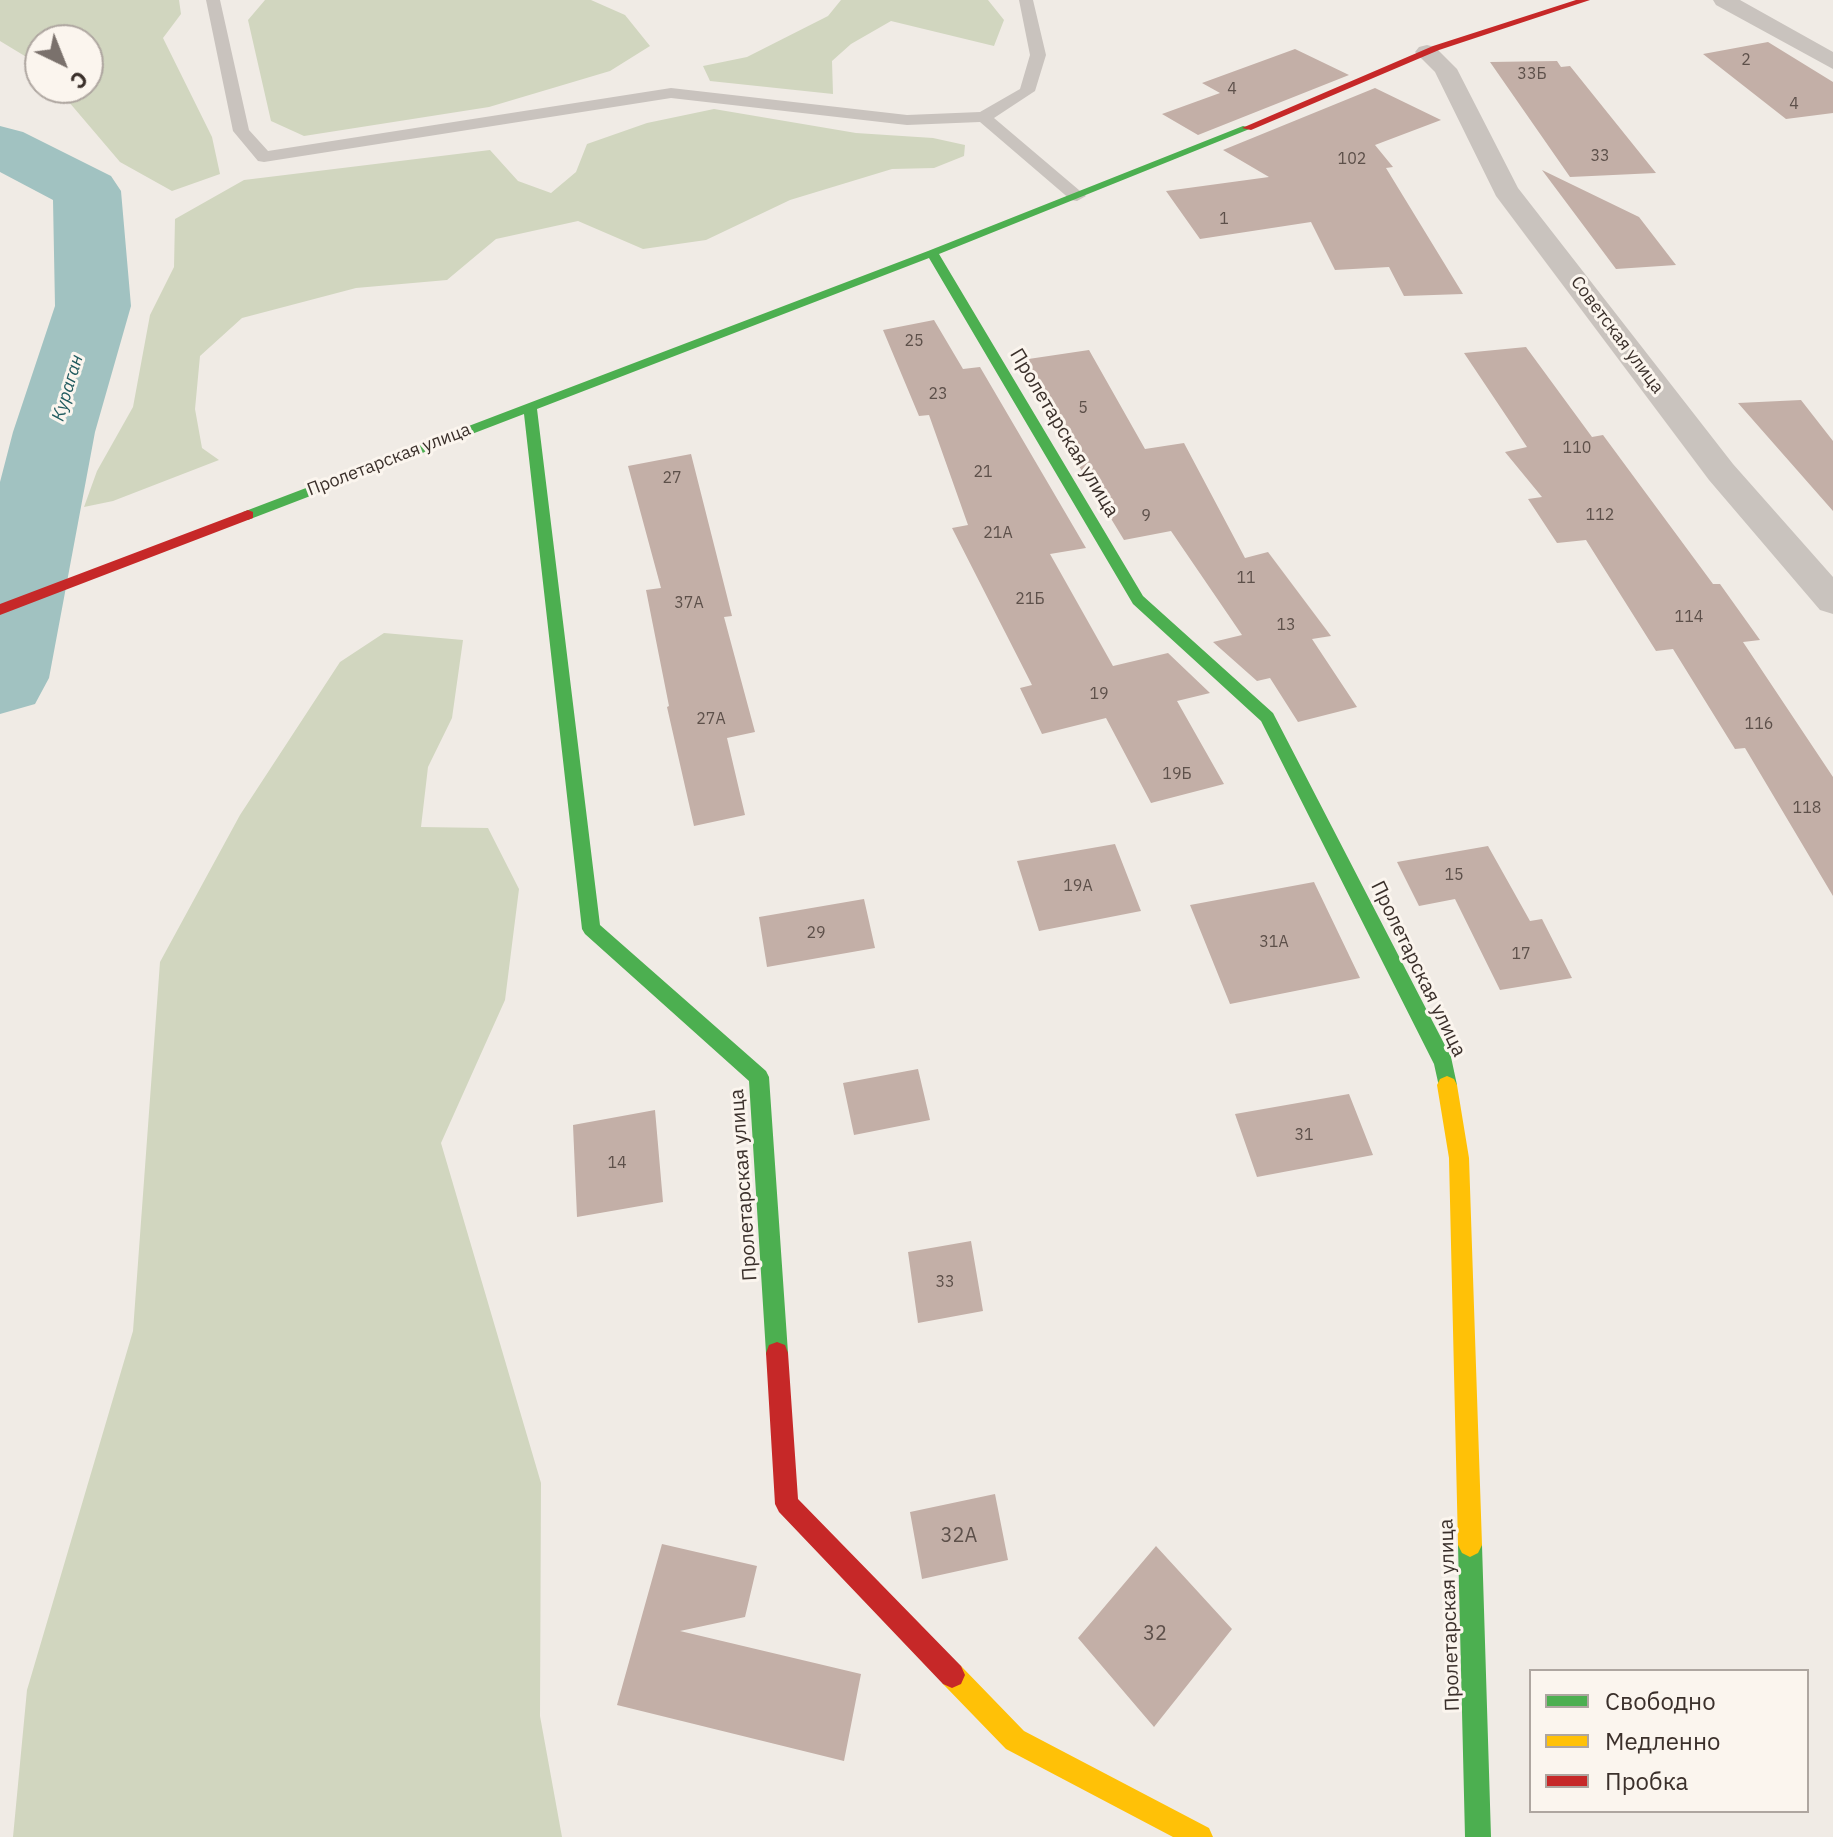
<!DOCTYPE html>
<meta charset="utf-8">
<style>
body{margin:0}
#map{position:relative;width:1833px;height:1837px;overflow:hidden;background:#f0ebe5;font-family:"IBM Plex Sans",sans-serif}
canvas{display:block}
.legend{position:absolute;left:1529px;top:1669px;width:280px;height:144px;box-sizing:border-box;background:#fbf5ee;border:2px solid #aea6a0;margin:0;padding:10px 14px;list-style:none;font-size:24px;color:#3b302b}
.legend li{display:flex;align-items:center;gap:16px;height:40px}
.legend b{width:40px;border:2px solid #aea6a0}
.north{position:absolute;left:24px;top:24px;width:80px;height:80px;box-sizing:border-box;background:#fbf5ee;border:2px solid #aea6a0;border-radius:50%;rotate:137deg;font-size:22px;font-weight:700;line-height:32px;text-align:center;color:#3b302b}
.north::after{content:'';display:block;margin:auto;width:28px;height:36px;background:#7a716c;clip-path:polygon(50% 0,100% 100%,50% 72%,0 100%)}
</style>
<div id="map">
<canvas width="1833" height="1837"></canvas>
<ul class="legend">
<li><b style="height:10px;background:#4caf50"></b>Свободно</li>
<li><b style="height:10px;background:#ffc107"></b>Медленно</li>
<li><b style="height:10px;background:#c62828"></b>Пробка</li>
</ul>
<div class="north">С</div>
</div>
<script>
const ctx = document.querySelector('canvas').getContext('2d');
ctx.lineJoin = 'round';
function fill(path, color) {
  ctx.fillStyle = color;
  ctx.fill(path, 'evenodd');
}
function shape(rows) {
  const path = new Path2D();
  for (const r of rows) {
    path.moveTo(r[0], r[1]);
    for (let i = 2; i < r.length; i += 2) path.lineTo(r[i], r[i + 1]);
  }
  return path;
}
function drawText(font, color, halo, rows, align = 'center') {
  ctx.font = font + ' "IBM Plex Sans",sans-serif';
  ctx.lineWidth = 6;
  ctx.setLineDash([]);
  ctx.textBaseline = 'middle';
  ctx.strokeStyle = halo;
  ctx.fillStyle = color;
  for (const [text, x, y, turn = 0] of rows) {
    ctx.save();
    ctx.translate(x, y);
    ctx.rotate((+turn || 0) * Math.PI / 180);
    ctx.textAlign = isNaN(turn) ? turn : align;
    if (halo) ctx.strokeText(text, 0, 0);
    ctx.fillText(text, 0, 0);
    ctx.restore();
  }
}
fill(shape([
 [0,0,179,0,181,14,163,38,212,137,220,174,172,191,120,162,57,88,88,88,88,40,40,40,40,69,33,61,0,41],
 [265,0,591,0,625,15,650,46,610,71,489,107,304,136,271,121,248,20],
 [841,0,988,0,1004,20,994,46,891,21,851,44,832,61,833,94,710,81,703,66,747,57,828,16],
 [714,109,856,133,933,138,965,145,964,156,934,168,892,169,790,200,706,240,643,249,578,221,496,239,447,280,356,288,242,318,200,356,195,409,202,448,219,460,113,501,84,507,97,471,133,407,150,315,174,267,175,219,244,180,490,150,518,181,551,193,576,172,587,144,647,123],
 [384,633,463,640,452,718,428,767,421,827,488,828,519,889,505,1000,441,1143,541,1483,540,1716,562,1837,13,1837,27,1690,133,1331,160,962,240,815,340,662]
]), '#d1d6bf');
fill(shape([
 [0,126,23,132,111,176,121,191,131,306,95,432,49,678,35,704,0,714,0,482,13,432,55,306,53,200,0,172,0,126]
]), '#a1c2c1');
fill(shape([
 [1768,42,1833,82,1833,113,1786,119,1703,54],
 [1295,49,1349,75,1198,135,1162,114,1220,93,1202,83],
 [1557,61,1561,67,1570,66,1656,173,1570,177,1490,62],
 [1375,88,1441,120,1375,145,1393,167,1386,168,1463,294,1404,296,1389,267,1335,270,1311,222,1200,239,1166,191,1269,177,1223,150],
 [1542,170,1639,217,1676,265,1616,269],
 [934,320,963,369,980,367,1086,548,1050,554,1113,666,1168,653,1210,693,1177,701,1224,784,1151,803,1106,718,1042,734,1020,688,1032,685,952,528,968,525,929,415,919,416,883,330],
 [1526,347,1592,437,1603,435,1713,584,1720,584,1760,640,1743,642,1833,777,1833,896,1745,748,1735,749,1673,649,1656,651,1586,540,1557,543,1528,499,1542,497,1505,452,1527,447,1464,353],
 [1089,350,1145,449,1184,443,1245,558,1268,552,1331,636,1312,639,1357,707,1298,722,1270,678,1257,681,1213,642,1242,635,1171,531,1124,540,1015,361],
 [1801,400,1833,441,1833,511,1738,403],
 [691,454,732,616,724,617,755,732,727,738,745,815,694,826,667,707,669,706,646,590,661,588,628,466],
 [1115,844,1141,911,1039,931,1017,861],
 [1488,846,1530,921,1542,919,1572,978,1500,990,1455,899,1419,906,1397,862],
 [1314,882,1360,978,1230,1004,1190,905],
 [864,899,875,948,767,967,759,917],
 [918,1069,930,1120,854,1135,843,1083],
 [1349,1094,1373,1155,1257,1177,1235,1114],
 [655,1110,663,1202,577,1217,573,1125],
 [971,1241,983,1311,918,1323,908,1252],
 [995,1494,1008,1560,922,1579,910,1512],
 [662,1544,757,1566,745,1617,680,1631,861,1674,844,1761,617,1705],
 [1156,1546,1232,1629,1154,1727,1078,1638]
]), '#c3afa7');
fill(shape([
 [206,0,220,0,249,130,268,151,671,88,907,115,980,112,1020,89,1030,55,1019,0,1033,0,1046,55,1035,91,994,118,1086,196,1077,201,1071,200,980,122,907,125,671,98,264,162,258,161,233,131,206,0]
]), '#c9c3be');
fill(shape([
 [1713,0,1740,0,1833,52,1833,69,1716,5,1713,0],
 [1427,45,1435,47,1457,69,1518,188,1733,464,1833,577,1833,614,1820,610,1709,480,1496,196,1435,72,1415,52,1419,47,1427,45]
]), '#c9c3be');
fill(shape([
 [1243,126,1252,128,939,254,1143,596,1273,713,1451,1057,1457,1085,1454,1091,1447,1094,1440,1091,1434,1064,1261,721,1133,604,929,258,537,409,600,925,766,1071,769,1077,788,1353,785,1361,777,1364,769,1361,766,1353,749,1081,585,934,582,929,524,414,253,518,248,520,241,515,243,512,928,251,1243,126],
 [1470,1533,1478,1537,1482,1545,1491,1837,1465,1837,1458,1545,1462,1537,1470,1533]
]), '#4caf50');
fill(shape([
 [1447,1076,1454,1079,1457,1085,1469,1158,1482,1545,1478,1553,1470,1557,1462,1553,1458,1545,1449,1158,1437,1085,1440,1079,1447,1076],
 [952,1662,961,1666,1024,1731,1209,1828,1213,1837,1173,1837,1006,1749,943,1684,939,1675,943,1666,952,1662]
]), '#ffc107');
fill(shape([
 [1576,0,1590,0,1439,50,1251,130,1242,128,1433,46,1576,0],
 [248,510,253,512,253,518,0,615,0,604,248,510],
 [777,1342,785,1345,788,1353,798,1499,961,1666,965,1675,961,1684,952,1688,943,1684,779,1512,775,1504,766,1353,769,1345,777,1342]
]), '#c62828');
drawText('16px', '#5d504a', null, [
 ["2",1746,60],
 ["33Б",1532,74],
 ["4",1232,89],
 ["4",1794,104],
 ["33",1600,156],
 ["102",1352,159],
 ["1",1224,219],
 ["25",914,341],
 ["23",938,394],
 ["5",1083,408],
 ["110",1577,448],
 ["21",983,472],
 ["27",672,478],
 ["112",1600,515],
 ["9",1146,516],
 ["21А",998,533],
 ["11",1246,578],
 ["21Б",1030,599],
 ["37А",689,603],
 ["114",1689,617],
 ["13",1286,625],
 ["19",1099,694],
 ["27А",711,719],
 ["116",1759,724],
 ["19Б",1177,774],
 ["118",1807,808],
 ["15",1454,875],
 ["19А",1078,886],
 ["29",816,933],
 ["31А",1274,942],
 ["17",1521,954],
 ["31",1304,1135],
 ["14",617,1163],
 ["33",945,1282]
]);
drawText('18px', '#3b302b', '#fbf5ee', [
 ["Советская улица",1617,335,53],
 ["Пролетарская улица",389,460,-21]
]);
drawText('italic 18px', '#1f5a5e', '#fbf5ee', [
 ["Кураган",68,388,-73]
]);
drawText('20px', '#3b302b', '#fbf5ee', [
 ["Пролетарская улица",1064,433,59],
 ["Пролетарская улица",1418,969,64],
 ["Пролетарская улица",744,1185,-94],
 ["Пролетарская улица",1450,1615,-92]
]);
drawText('20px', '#5d504a', null, [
 ["32А",959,1536],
 ["32",1155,1634]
]);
</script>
